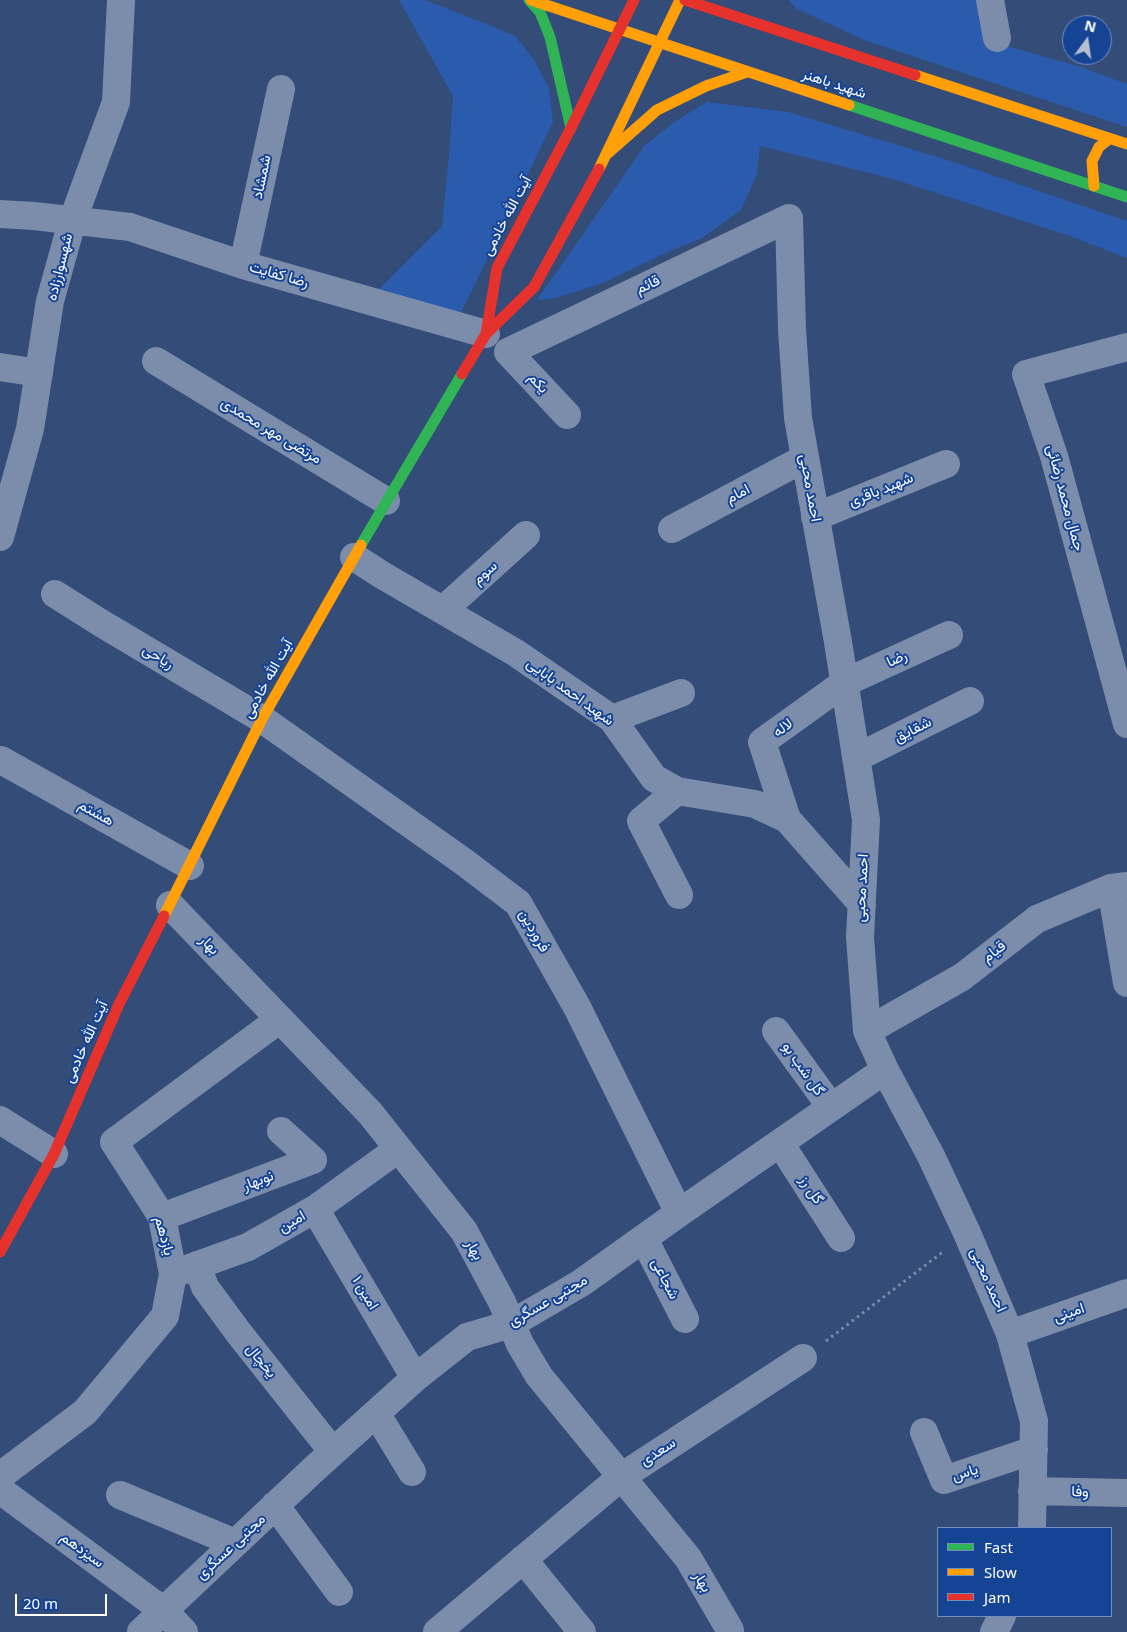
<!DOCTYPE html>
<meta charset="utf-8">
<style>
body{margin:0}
#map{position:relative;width:1127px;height:1632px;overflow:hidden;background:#334c78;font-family:"Noto Sans",sans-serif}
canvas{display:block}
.legend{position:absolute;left:937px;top:1527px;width:175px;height:90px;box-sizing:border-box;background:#164495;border:1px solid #738fbf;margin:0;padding:6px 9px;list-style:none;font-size:15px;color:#fff}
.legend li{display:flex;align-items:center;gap:10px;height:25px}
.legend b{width:25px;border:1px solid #738fbf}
.north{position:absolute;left:1062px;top:15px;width:50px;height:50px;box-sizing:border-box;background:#164495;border:1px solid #738fbf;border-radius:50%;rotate:14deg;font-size:14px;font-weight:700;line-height:20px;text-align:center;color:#fff}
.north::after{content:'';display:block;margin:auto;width:18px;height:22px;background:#b8c0d0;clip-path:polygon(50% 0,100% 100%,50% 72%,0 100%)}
.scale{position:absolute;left:15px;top:1594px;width:92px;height:22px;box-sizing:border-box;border:2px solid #fff;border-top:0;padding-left:6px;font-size:15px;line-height:18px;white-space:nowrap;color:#fff;-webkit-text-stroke:4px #164495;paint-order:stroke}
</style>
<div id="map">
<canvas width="1127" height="1632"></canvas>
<ul class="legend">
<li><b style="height:6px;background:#30b455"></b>Fast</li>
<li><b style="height:6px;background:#ff9f0a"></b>Slow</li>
<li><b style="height:6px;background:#e5322d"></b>Jam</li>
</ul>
<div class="north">N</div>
<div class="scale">20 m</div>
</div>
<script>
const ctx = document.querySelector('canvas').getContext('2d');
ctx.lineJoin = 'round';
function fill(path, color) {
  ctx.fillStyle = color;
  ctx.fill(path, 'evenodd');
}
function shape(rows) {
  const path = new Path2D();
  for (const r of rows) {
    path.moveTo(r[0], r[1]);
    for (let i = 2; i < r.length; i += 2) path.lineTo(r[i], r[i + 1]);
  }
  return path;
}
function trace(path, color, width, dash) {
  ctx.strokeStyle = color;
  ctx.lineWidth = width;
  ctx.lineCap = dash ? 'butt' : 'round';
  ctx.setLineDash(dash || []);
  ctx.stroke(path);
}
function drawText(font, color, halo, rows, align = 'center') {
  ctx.font = font + ' "Noto Sans",Vazirmatn,sans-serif';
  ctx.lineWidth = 4;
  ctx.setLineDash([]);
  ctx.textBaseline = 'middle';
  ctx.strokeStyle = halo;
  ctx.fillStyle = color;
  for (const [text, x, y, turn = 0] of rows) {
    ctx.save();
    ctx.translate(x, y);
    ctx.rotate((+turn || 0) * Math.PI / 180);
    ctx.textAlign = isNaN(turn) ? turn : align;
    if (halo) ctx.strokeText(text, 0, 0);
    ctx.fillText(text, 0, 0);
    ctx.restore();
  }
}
fill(shape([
 [399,0,425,0,514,35,533,58,549,88,553,122,460,315,375,293,442,226,449,153,453,96],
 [788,0,986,0,996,43,1081,67,1127,84,1127,127,864,40,797,9],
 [707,102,788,112,951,161,1127,221,1127,258,1067,235,886,177,760,146,757,174,741,210,702,238,670,251,603,283,556,298,537,300,645,145,676,121]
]), '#2a5bac');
trace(shape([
 [826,1341,944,1251]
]), '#7c8dab', 3, [2.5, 4]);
trace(shape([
 [990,0,997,38],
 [0,214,34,216,130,227,243,265,486,334],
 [243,265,281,89],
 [1127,347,1026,374,1054,456,1127,724],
 [156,361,386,501],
 [0,367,39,373],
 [567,415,508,352,789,218,792,329,798,418,838,642,866,820,860,937,867,1031,885,1070,931,1156,967,1233,1010,1334,1034,1421,1032,1528],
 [815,517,946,464],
 [672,529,805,458],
 [0,537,30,429,50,301,72,222,116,102,121,0],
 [354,557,382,575,516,653,612,719,654,778,677,791,755,804,787,819,862,904],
 [55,594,101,623,262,719,464,862,518,903,577,1007,679,1213],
 [443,610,526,535],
 [612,719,681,693],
 [856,758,970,701],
 [1,760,190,866],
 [677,791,641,821,679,895],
 [787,819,762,742,844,683,949,635],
 [1111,888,1127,983],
 [170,905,370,1113,464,1231,502,1302,520,1344,539,1376,688,1558,730,1630],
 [776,1031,831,1107],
 [867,1031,962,977,1037,919,1111,888,1127,886],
 [0,1120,54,1154],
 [780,1143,841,1238],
 [315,1209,415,1378],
 [162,1217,313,1160,281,1131],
 [644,1239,685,1319],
 [197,1265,205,1287,238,1332,333,1452],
 [173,1274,248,1247,315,1209,398,1149],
 [1010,1334,1127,1293],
 [376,1413,412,1472],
 [924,1432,944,1480,1034,1450],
 [0,1476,85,1412,165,1316,173,1274,162,1217,114,1142,280,1019],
 [0,1490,164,1611,184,1632],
 [1032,1491,1127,1493],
 [120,1495,235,1543],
 [275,1505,339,1592],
 [523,1559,582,1632],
 [141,1632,314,1469,415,1378,467,1337,511,1324,581,1283,679,1213,885,1070],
 [437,1632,621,1477,803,1358],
 [994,1632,1002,1616]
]), '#7c8dab', 28);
trace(shape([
 [529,0,540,12,550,37,571,128],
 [849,105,1127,197],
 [361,545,462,374]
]), '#30b455', 11);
trace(shape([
 [531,0,849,105],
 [915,75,1127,144],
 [608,153,657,110,706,86,747,72],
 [599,169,680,0],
 [1094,186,1092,161,1099,147,1109,139],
 [164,916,262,719,361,545]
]), '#ff9f0a', 11);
trace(shape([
 [685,0,915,75],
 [486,334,534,287,599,169],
 [462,374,486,334,497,268,571,128,634,0],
 [0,1252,54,1154,119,1004,164,916]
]), '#e5322d', 11);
drawText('15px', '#fff', '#164495', [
 ["شهید باهنر",834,84,18],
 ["شمشاد",262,177,-78],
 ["آیت الله خادمی",507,216,-62],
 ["شهسوارزاده",60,267,-76],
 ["رضا کفایت",279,275,16],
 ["قائم",648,285,-25],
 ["یکم",538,383,47],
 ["مرتضی مهر محمدی",271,431,31],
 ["احمد محبی",810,488,80],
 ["شهید باقری",881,490,-22],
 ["امام",738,494,-28],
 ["جمال محمد رضائی",1065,498,75],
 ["سوم",485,573,-42],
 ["ریاحی",158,657,31],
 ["رضا",897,659,-25],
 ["آیت الله خادمی",268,679,-61],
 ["شهید احمد بابایی",570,692,36],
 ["لاله",783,728,-36],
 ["شقایق",913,730,-27],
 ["هشتم",96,813,29],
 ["احمد محبی",862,888,-87],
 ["فروردین",534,931,60],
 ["بهار",209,945,46],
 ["قیام",994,952,-38],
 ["آیت الله خادمی",86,1042,-66],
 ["گل شب بو",803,1069,55],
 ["نوبهار",258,1181,-21],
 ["گل رز",811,1190,57],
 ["امین",292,1222,-30],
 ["یازدهم",164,1236,75],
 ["بهار",474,1250,61],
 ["شجاعی",665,1279,63],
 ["احمد محبی",988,1280,66],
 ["امین ۱",365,1293,59],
 ["مجتبی عسگری",548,1301,-30],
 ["امینی",1069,1313,-19],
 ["یخچال",261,1361,51],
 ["سعدی",658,1452,-33],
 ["یاس",965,1473,-18],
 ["وفا",1080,1492,1],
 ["مجتبی عسگری",231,1547,-43],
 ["سیزدهم",82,1550,36],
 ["بهار",702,1582,59]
]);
</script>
